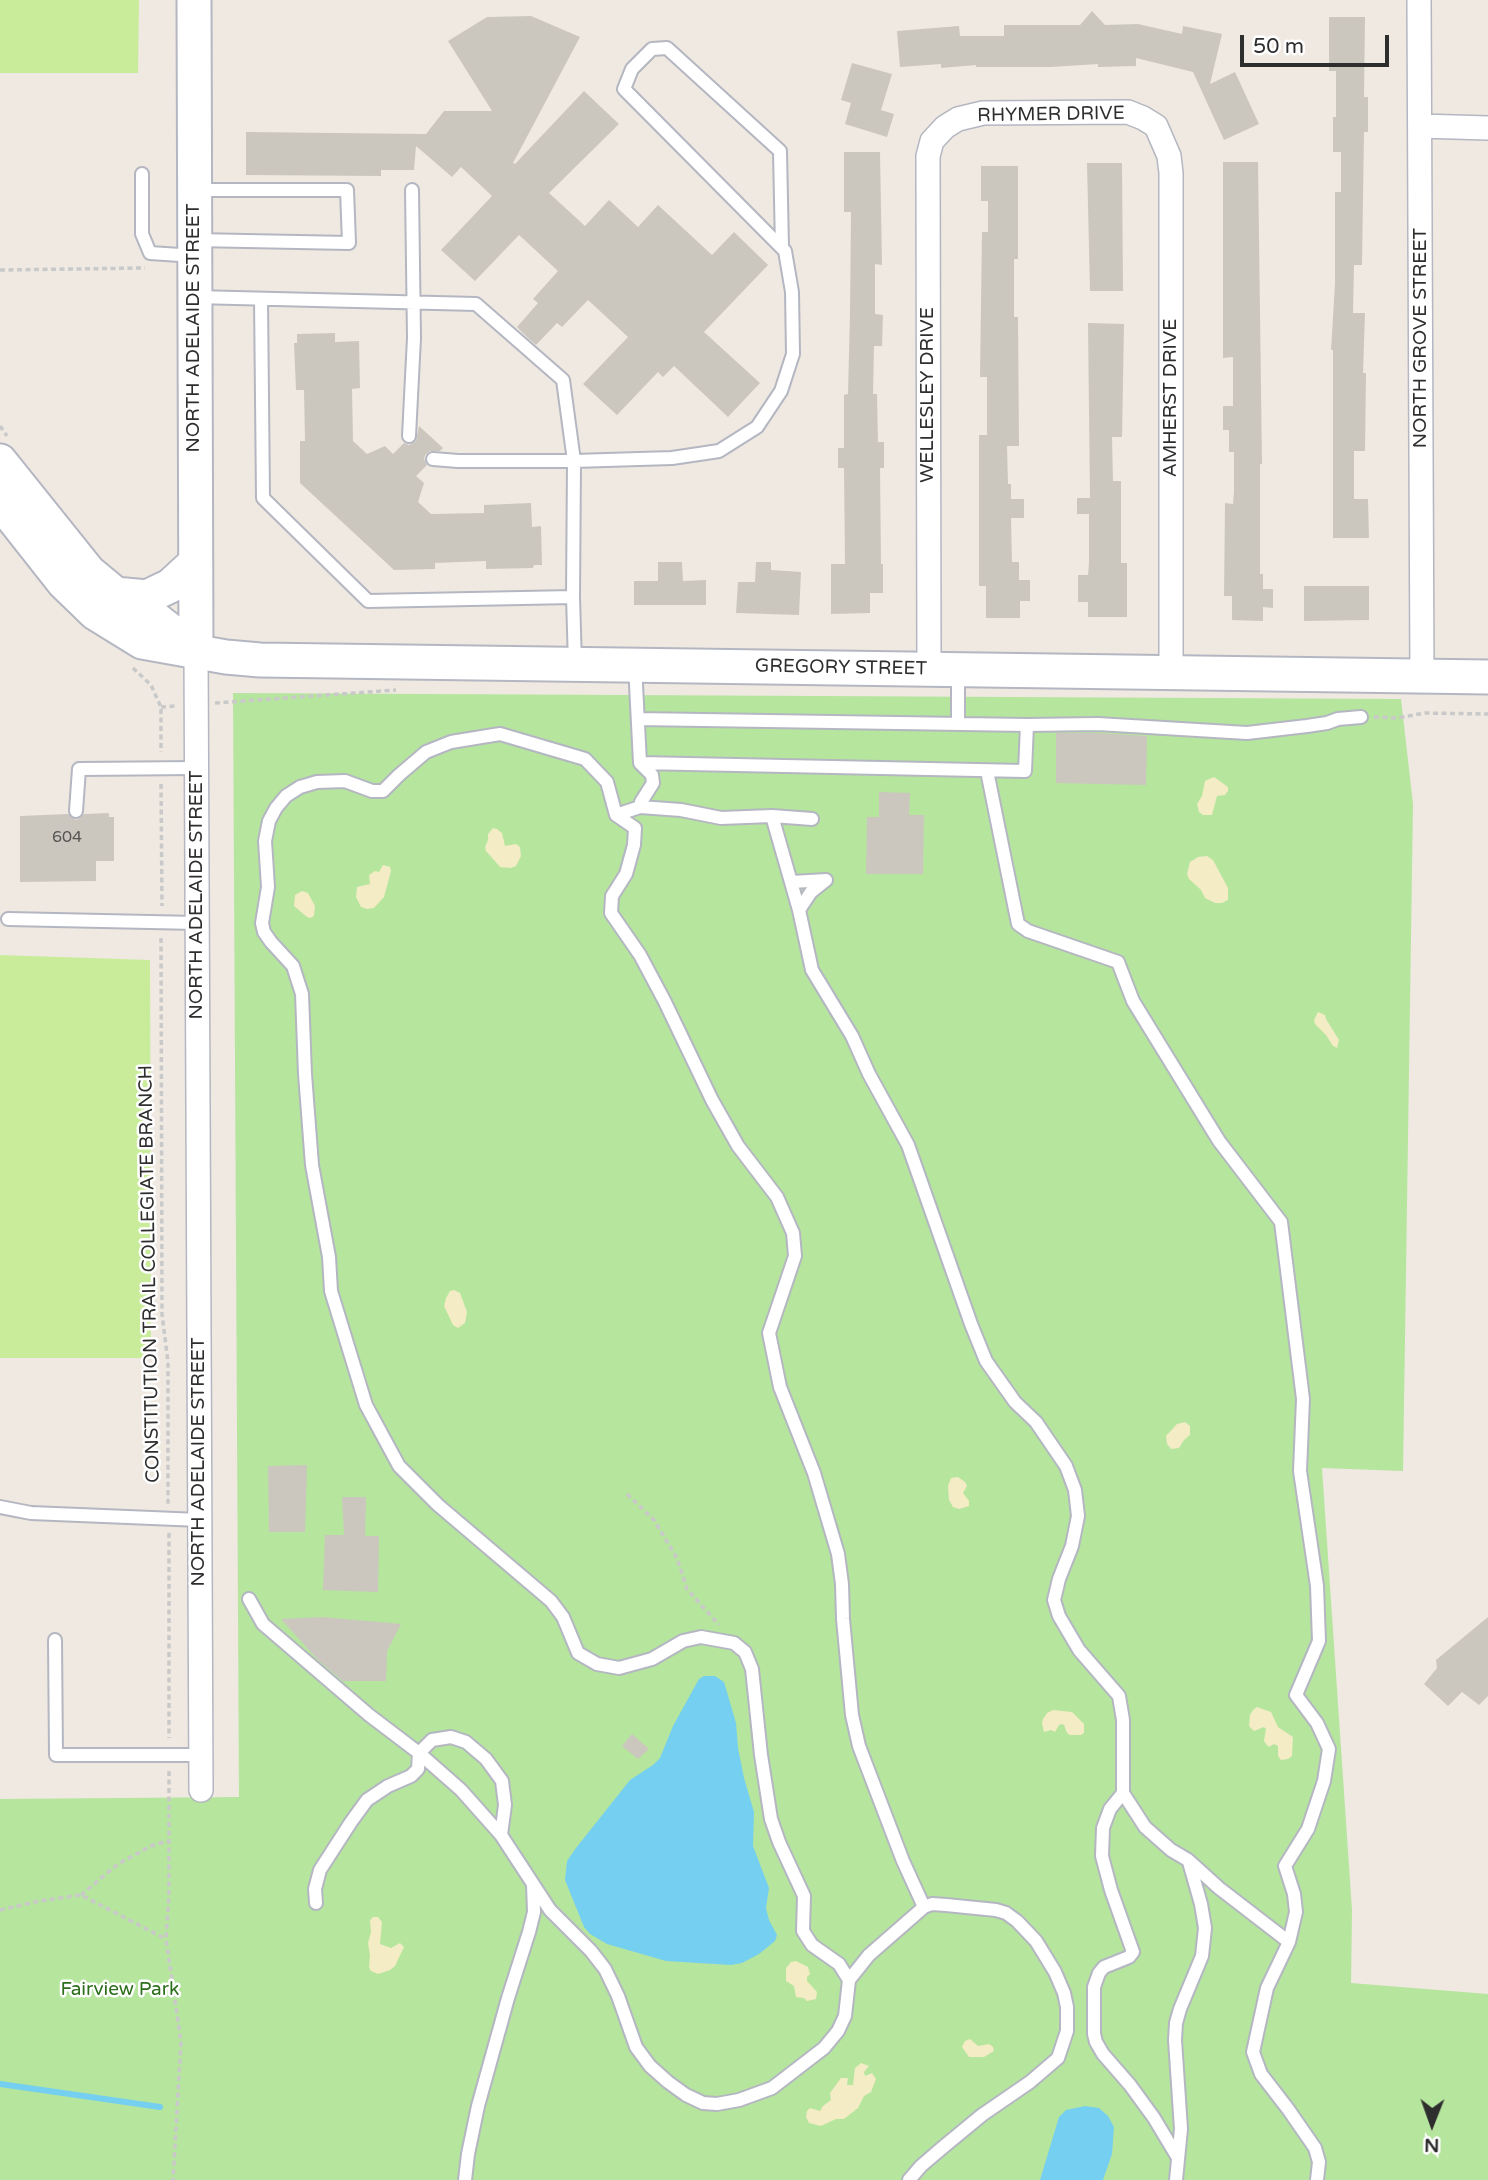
<!DOCTYPE html>
<style>
body{margin:0}
#map{position:relative;width:1488px;height:2180px;overflow:hidden;background:#efe9e1;font-family:"Varela Round",sans-serif}
canvas{display:block}
.north{position:absolute;left:1397px;top:2089px;width:70px;height:70px;-webkit-text-stroke:5px #fff;paint-order:stroke;rotate:181deg;font-size:19px;font-weight:700;line-height:28px;text-align:center;color:#2e2e2e}
.north::after{content:'';display:block;margin:auto;width:24px;height:32px;background:#2e2e2e;clip-path:polygon(50% 0,100% 100%,50% 72%,0 100%)}
.scale{position:absolute;left:1240px;top:35px;width:149px;height:32px;box-sizing:border-box;border:4px solid #2e2e2e;border-top:0;padding-left:9px;font-size:21px;line-height:24px;white-space:nowrap;color:#2e2e2e;-webkit-text-stroke:5px #fff;paint-order:stroke}
</style>
<div id="map">
<canvas width="1488" height="2180"></canvas>
<div class="north">N</div>
<div class="scale">50 m</div>
</div>
<script>
const ctx = document.querySelector('canvas').getContext('2d');
ctx.lineJoin = 'round';
function fill(path, color) {
  ctx.fillStyle = color;
  ctx.fill(path, 'evenodd');
}
function shape(rows) {
  const path = new Path2D();
  for (const r of rows) {
    path.moveTo(r[0], r[1]);
    for (let i = 2; i < r.length; i += 2) path.lineTo(r[i], r[i + 1]);
  }
  return path;
}
function trace(path, color, width, dash) {
  ctx.strokeStyle = color;
  ctx.lineWidth = width;
  ctx.lineCap = dash ? 'butt' : 'round';
  ctx.setLineDash(dash || []);
  ctx.stroke(path);
}
function drawText(font, color, halo, rows, align = 'center') {
  ctx.font = font + ' "Varela Round",sans-serif';
  ctx.lineWidth = 5;
  ctx.setLineDash([]);
  ctx.textBaseline = 'middle';
  ctx.strokeStyle = halo;
  ctx.fillStyle = color;
  for (const [text, x, y, turn = 0] of rows) {
    ctx.save();
    ctx.translate(x, y);
    ctx.rotate((+turn || 0) * Math.PI / 180);
    ctx.textAlign = isNaN(turn) ? turn : align;
    if (halo) ctx.strokeText(text, 0, 0);
    ctx.fillText(text, 0, 0);
    ctx.restore();
  }
}
fill(shape([
 [233,693,1401,699,1413,804,1403,1471,1322,1468,1352,1910,1351,1983,1488,1994,1488,2180,0,2180,0,1799,239,1797]
]), '#b6e59e');
fill(shape([
 [1214,777,1228,787,1228,791,1225,795,1217,796,1212,815,1203,815,1199,812,1197,804,1202,796,1205,781],
 [493,828,497,829,502,833,505,846,516,844,520,847,521,856,516,866,511,868,500,867,486,851,485,847,488,840,488,834],
 [1207,856,1213,860,1228,888,1228,900,1222,903,1215,903,1205,898,1201,890,1189,879,1187,874,1190,862,1198,857],
 [383,865,390,867,391,871,384,897,374,908,367,909,361,907,356,897,357,887,370,884,369,875,375,871,379,872],
 [302,891,308,893,315,906,314,916,310,918,307,917,294,906,295,895],
 [1318,1012,1325,1015,1326,1019,1339,1040,1337,1048,1333,1046,1326,1035,1315,1024,1314,1020],
 [454,1290,460,1293,467,1312,465,1323,458,1328,453,1325,444,1306,446,1298,450,1291],
 [1185,1422,1190,1426,1190,1435,1184,1440,1179,1448,1171,1449,1167,1444,1166,1436,1177,1424],
 [958,1477,965,1482,967,1486,963,1493,969,1501,969,1506,959,1509,953,1507,949,1500,948,1486,951,1478],
 [1257,1707,1271,1712,1278,1727,1293,1737,1292,1756,1288,1759,1281,1760,1278,1756,1278,1746,1274,1744,1269,1747,1266,1744,1264,1741,1266,1729,1264,1727,1254,1731,1249,1726,1250,1715,1253,1710],
 [1053,1710,1072,1712,1084,1724,1084,1733,1081,1735,1070,1735,1067,1733,1064,1725,1062,1724,1059,1725,1055,1732,1051,1730,1044,1732,1042,1723,1043,1719,1047,1713],
 [373,1917,378,1917,382,1922,380,1944,391,1948,400,1943,404,1947,395,1966,390,1970,378,1974,371,1971,369,1967,370,1956,368,1943,371,1932,370,1920],
 [796,1961,808,1967,810,1974,807,1977,807,1981,817,1992,816,1999,807,2001,804,1998,796,1997,794,1986,786,1981,786,1968,791,1962],
 [970,2039,978,2046,989,2044,993,2047,994,2051,984,2057,969,2057,962,2047,965,2041],
 [861,2063,869,2066,864,2072,865,2076,872,2073,876,2079,871,2092,864,2096,858,2108,844,2119,836,2119,821,2126,809,2123,806,2117,807,2111,810,2108,820,2111,823,2106,831,2100,830,2093,841,2078,848,2078,847,2085,853,2085,855,2068]
]), '#f3ecc5');
fill(shape([
 [0,0,139,0,138,73,0,73],
 [0,955,150,960,151,1358,0,1358]
]), '#c9ec9a');
fill(shape([
 [704,1676,715,1676,724,1682,736,1723,738,1748,744,1778,754,1812,753,1846,769,1888,766,1908,769,1920,777,1935,775,1941,759,1954,742,1963,731,1965,666,1961,607,1944,590,1934,584,1927,565,1880,567,1861,576,1848,630,1780,653,1765,660,1758,673,1726,699,1679],
 [1085,2106,1099,2108,1108,2116,1114,2127,1112,2154,1103,2180,1040,2180,1059,2117,1066,2110]
]), '#75cff0');
trace(shape([
 [0,2084,160,2107]
]), '#75cff0', 6);
fill(shape([
 [1092,11,1105,25,1138,24,1182,34,1183,26,1222,34,1210,84,1235,72,1259,124,1224,140,1193,72,1136,58,1136,66,1098,67,1098,64,1051,67,976,67,976,65,941,68,941,64,900,67,897,31,959,26,960,36,1004,36,1004,25,1080,25],
 [531,16,580,37,513,163,515,164,584,91,619,124,549,193,585,226,609,200,638,227,658,205,712,255,734,232,768,265,704,332,760,383,728,417,674,366,663,377,658,372,617,415,583,384,628,337,588,300,562,327,557,323,536,345,529,339,517,327,538,303,533,299,558,271,519,235,475,281,441,250,492,196,461,167,452,177,416,146,414,170,381,170,381,176,246,175,246,132,426,134,444,111,492,111,448,41,487,17],
 [1329,17,1365,17,1364,97,1368,97,1368,132,1364,132,1362,265,1354,265,1353,313,1365,313,1363,373,1366,373,1365,451,1354,451,1354,499,1368,499,1369,538,1333,538,1333,350,1331,350,1335,284,1335,192,1341,192,1341,152,1333,152,1333,117,1336,117,1336,71,1329,71],
 [852,63,892,74,881,110,894,114,887,137,845,124,851,103,841,100],
 [844,152,880,152,882,265,875,264,875,314,883,315,882,346,874,346,873,394,877,394,878,442,884,442,884,468,880,468,881,564,883,564,883,593,870,593,870,613,831,614,831,564,845,564,844,468,838,468,838,448,844,448,844,395,848,394,850,313,851,212,844,212],
 [1223,162,1258,162,1262,464,1260,464,1260,574,1263,574,1263,589,1273,589,1273,608,1263,607,1263,621,1232,620,1232,596,1224,596,1225,503,1233,504,1234,491,1234,452,1229,452,1229,430,1223,430,1223,406,1233,406,1233,357,1223,358],
 [1087,163,1122,163,1123,291,1090,291],
 [981,166,1018,166,1018,259,1014,259,1014,317,1018,317,1019,446,1007,446,1008,484,1011,484,1011,499,1024,499,1024,518,1011,518,1012,562,1019,562,1019,580,1030,580,1030,601,1020,601,1020,618,986,618,986,586,979,586,979,435,987,435,987,377,980,377,982,232,988,232,988,201,981,201],
 [1088,323,1124,324,1122,437,1112,437,1113,481,1121,481,1121,563,1127,563,1127,617,1088,617,1088,602,1078,602,1078,575,1088,575,1089,563,1089,514,1077,514,1077,498,1090,498],
 [335,333,335,342,359,341,360,388,352,389,353,441,367,454,385,446,393,454,404,443,409,445,416,441,419,426,443,448,440,451,430,451,425,455,424,459,427,465,416,476,424,483,418,502,431,514,484,513,484,505,531,503,532,527,541,526,542,565,534,565,533,568,486,569,486,561,435,563,435,569,394,570,300,483,300,441,305,441,304,390,296,390,294,343,297,343,297,334],
 [658,562,682,562,683,581,706,580,706,605,634,605,634,581,658,581],
 [756,562,771,562,771,570,801,572,799,615,736,613,738,582,755,582],
 [1304,586,1369,586,1369,620,1304,621],
 [1056,733,1098,733,1147,736,1146,785,1056,783],
 [879,792,910,793,909,815,924,815,923,874,866,874,867,817,879,817],
 [109,813,109,817,114,817,114,861,96,861,96,881,20,882,20,816,68,814,76,820,80,818,84,814],
 [307,1465,305,1532,269,1532,268,1466],
 [342,1497,366,1497,365,1536,379,1536,378,1592,323,1590,325,1535,344,1535],
 [322,1617,401,1624,387,1651,386,1681,343,1681,318,1660,281,1619],
 [1488,1617,1488,1696,1479,1705,1462,1692,1448,1706,1424,1684,1437,1668,1436,1660],
 [632,1734,649,1749,638,1759,622,1746]
]), '#cbc7bf');
const lane = shape([
 [142,174,142,234,150,253,195,256],
 [195,240,349,243,347,190,198,190],
 [195,297,476,304,563,380,574,461,573,597,575,664],
 [261,299,263,498,368,601,573,597],
 [409,436,414,338,412,190],
 [433,459,458,461,574,461,672,458,719,451,757,427,781,391,793,354,792,292,785,251,782,248,624,89,632,69,652,49,667,48,780,151,782,248],
 [635,665,640,763,1025,771,1027,725,638,719],
 [958,724,958,670],
 [1027,725,1098,724,1247,733,1307,726,1327,723,1338,719,1361,717],
 [640,763,652,775,653,783,641,802,640,807],
 [987,771,1018,924,1028,931,1118,962,1133,1001,1219,1141,1281,1222,1303,1399,1300,1471,1317,1586,1319,1641,1296,1695,1317,1723,1329,1749,1324,1781,1308,1829,1285,1866,1294,1894,1296,1912,1289,1942,1267,1988,1253,2052,1261,2074,1288,2109,1315,2148,1319,2162,1317,2180],
 [76,811,79,769,197,768],
 [616,815,635,828,634,845,626,874,612,896,611,913,640,955,665,1002,712,1100,738,1146,777,1197,793,1233,795,1256,769,1333,780,1387,814,1473,838,1554,842,1584,843,1619,852,1715,859,1746,903,1861,924,1907],
 [772,816,799,910,812,970,852,1036,869,1074,908,1145,971,1324,986,1361,1015,1402,1036,1422,1066,1466,1075,1490,1078,1516,1072,1546,1059,1579,1054,1600,1059,1616,1079,1650,1119,1696,1123,1720,1123,1793,1145,1827,1171,1850,1188,1860,1219,1888,1289,1942],
 [792,882,826,880],
 [799,910,811,892,826,880],
 [8,919,197,923],
 [0,1507,31,1513,200,1520],
 [249,1599,263,1624,369,1715,419,1753,461,1790,501,1835,550,1910,591,1951,605,1969,618,1996,636,2047,650,2066,668,2082,686,2095,703,2103,717,2104,739,2100,772,2088,824,2048,838,2031,845,2016,849,1980,839,1964,812,1945,803,1931,804,1896,779,1842,771,1819,761,1755,752,1669,745,1652,734,1643,701,1637,683,1641,652,1659,619,1668,597,1664,578,1653,563,1617,551,1601,438,1505,399,1466,366,1405,331,1291,329,1257,312,1165,305,1074,302,994,293,966,271,942,264,932,262,923,268,887,265,841,269,821,276,808,286,796,300,787,317,782,345,781,372,791,383,791,399,775,426,752,451,742,500,734,585,759,607,782,616,815,640,807,681,810,721,818,772,816,812,819],
 [55,1640,56,1755,201,1755],
 [1123,1793,1110,1809,1103,1828,1102,1856,1111,1890,1133,1952,1129,1957,1104,1967,1099,1973,1094,1987,1094,2034,1096,2042,1103,2054,1130,2085,1154,2118,1178,2158],
 [316,1903,315,1889,320,1870,351,1822,367,1800,388,1786,411,1776,418,1769,419,1753,432,1740,451,1737,466,1742,486,1759,502,1781,505,1805,501,1835],
 [849,1980,869,1955,924,1907,932,1904,946,1905,996,1910,1006,1913,1017,1921,1036,1941,1055,1972,1064,1993,1067,2007,1067,2031,1058,2058,1030,2082,982,2115,942,2148,921,2166,909,2180],
 [465,2180,468,2154,478,2106,508,1998,529,1932,534,1912,533,1885],
 [1176,2180,1181,2129,1175,2040,1176,2023,1180,2009,1202,1956,1205,1928,1201,1904,1189,1862]
]);
const street = shape([
 [1419,0,1422,676],
 [1420,126,1488,128],
 [196,650,201,1790],
 [929,669,928,156,932,141,945,127,958,119,983,113,1128,112,1143,118,1156,126,1169,156,1171,173,1171,672]
]);
const secondary = shape([
 [194,0,196,650],
 [0,461,89,572,118,596,152,616,194,649],
 [0,502,64,583,95,613,142,642,226,657,260,660,1488,677],
 [115,594,147,597,170,586,195,563]
]);
trace(lane, '#b4b7c1', 16);
trace(street, '#b4b7c1', 26);
trace(secondary, '#b4b7c1', 37);
trace(shape([
 [0,270,145,268],
 [0,426,7,436],
 [133,668,151,685,161,707,161,752],
 [215,703,396,690],
 [161,707,176,706],
 [1374,717,1397,718,1425,713,1488,714],
 [161,784,162,906],
 [161,938,162,1314,168,1362,168,1504],
 [627,1494,654,1520,677,1558,687,1589,719,1625],
 [169,1533,169,1738],
 [169,1771,169,1895,166,1939,181,2042,173,2180],
 [81,1895,118,1864,151,1846,167,1841],
 [0,1910,39,1901,81,1895,166,1939]
]), '#c9c9c9', 3.5, [5, 3.5]);
trace(lane, '#fff', 12);
trace(street, '#fff', 23);
trace(secondary, '#fff', 33);
drawText('16px', '#555452', null, [
 ["604",67,838]
]);
drawText('19px', '#2e2e2e', '#fff', [
 ["RHYMER DRIVE",1051,115,-1],
 ["NORTH ADELAIDE STREET",194,328,-90],
 ["NORTH GROVE STREET",1421,338,-90],
 ["WELLESLEY DRIVE",928,395,-90],
 ["AMHERST DRIVE",1171,398,-90],
 ["GREGORY STREET",841,668,1],
 ["NORTH ADELAIDE STREET",197,895,-90],
 ["CONSTITUTION TRAIL COLLEGIATE BRANCH",150,1274,-91],
 ["NORTH ADELAIDE STREET",199,1462,-90]
]);
drawText('19px', '#2c6e1b', '#fff', [
 ["Fairview Park",120,1990]
]);
</script>
